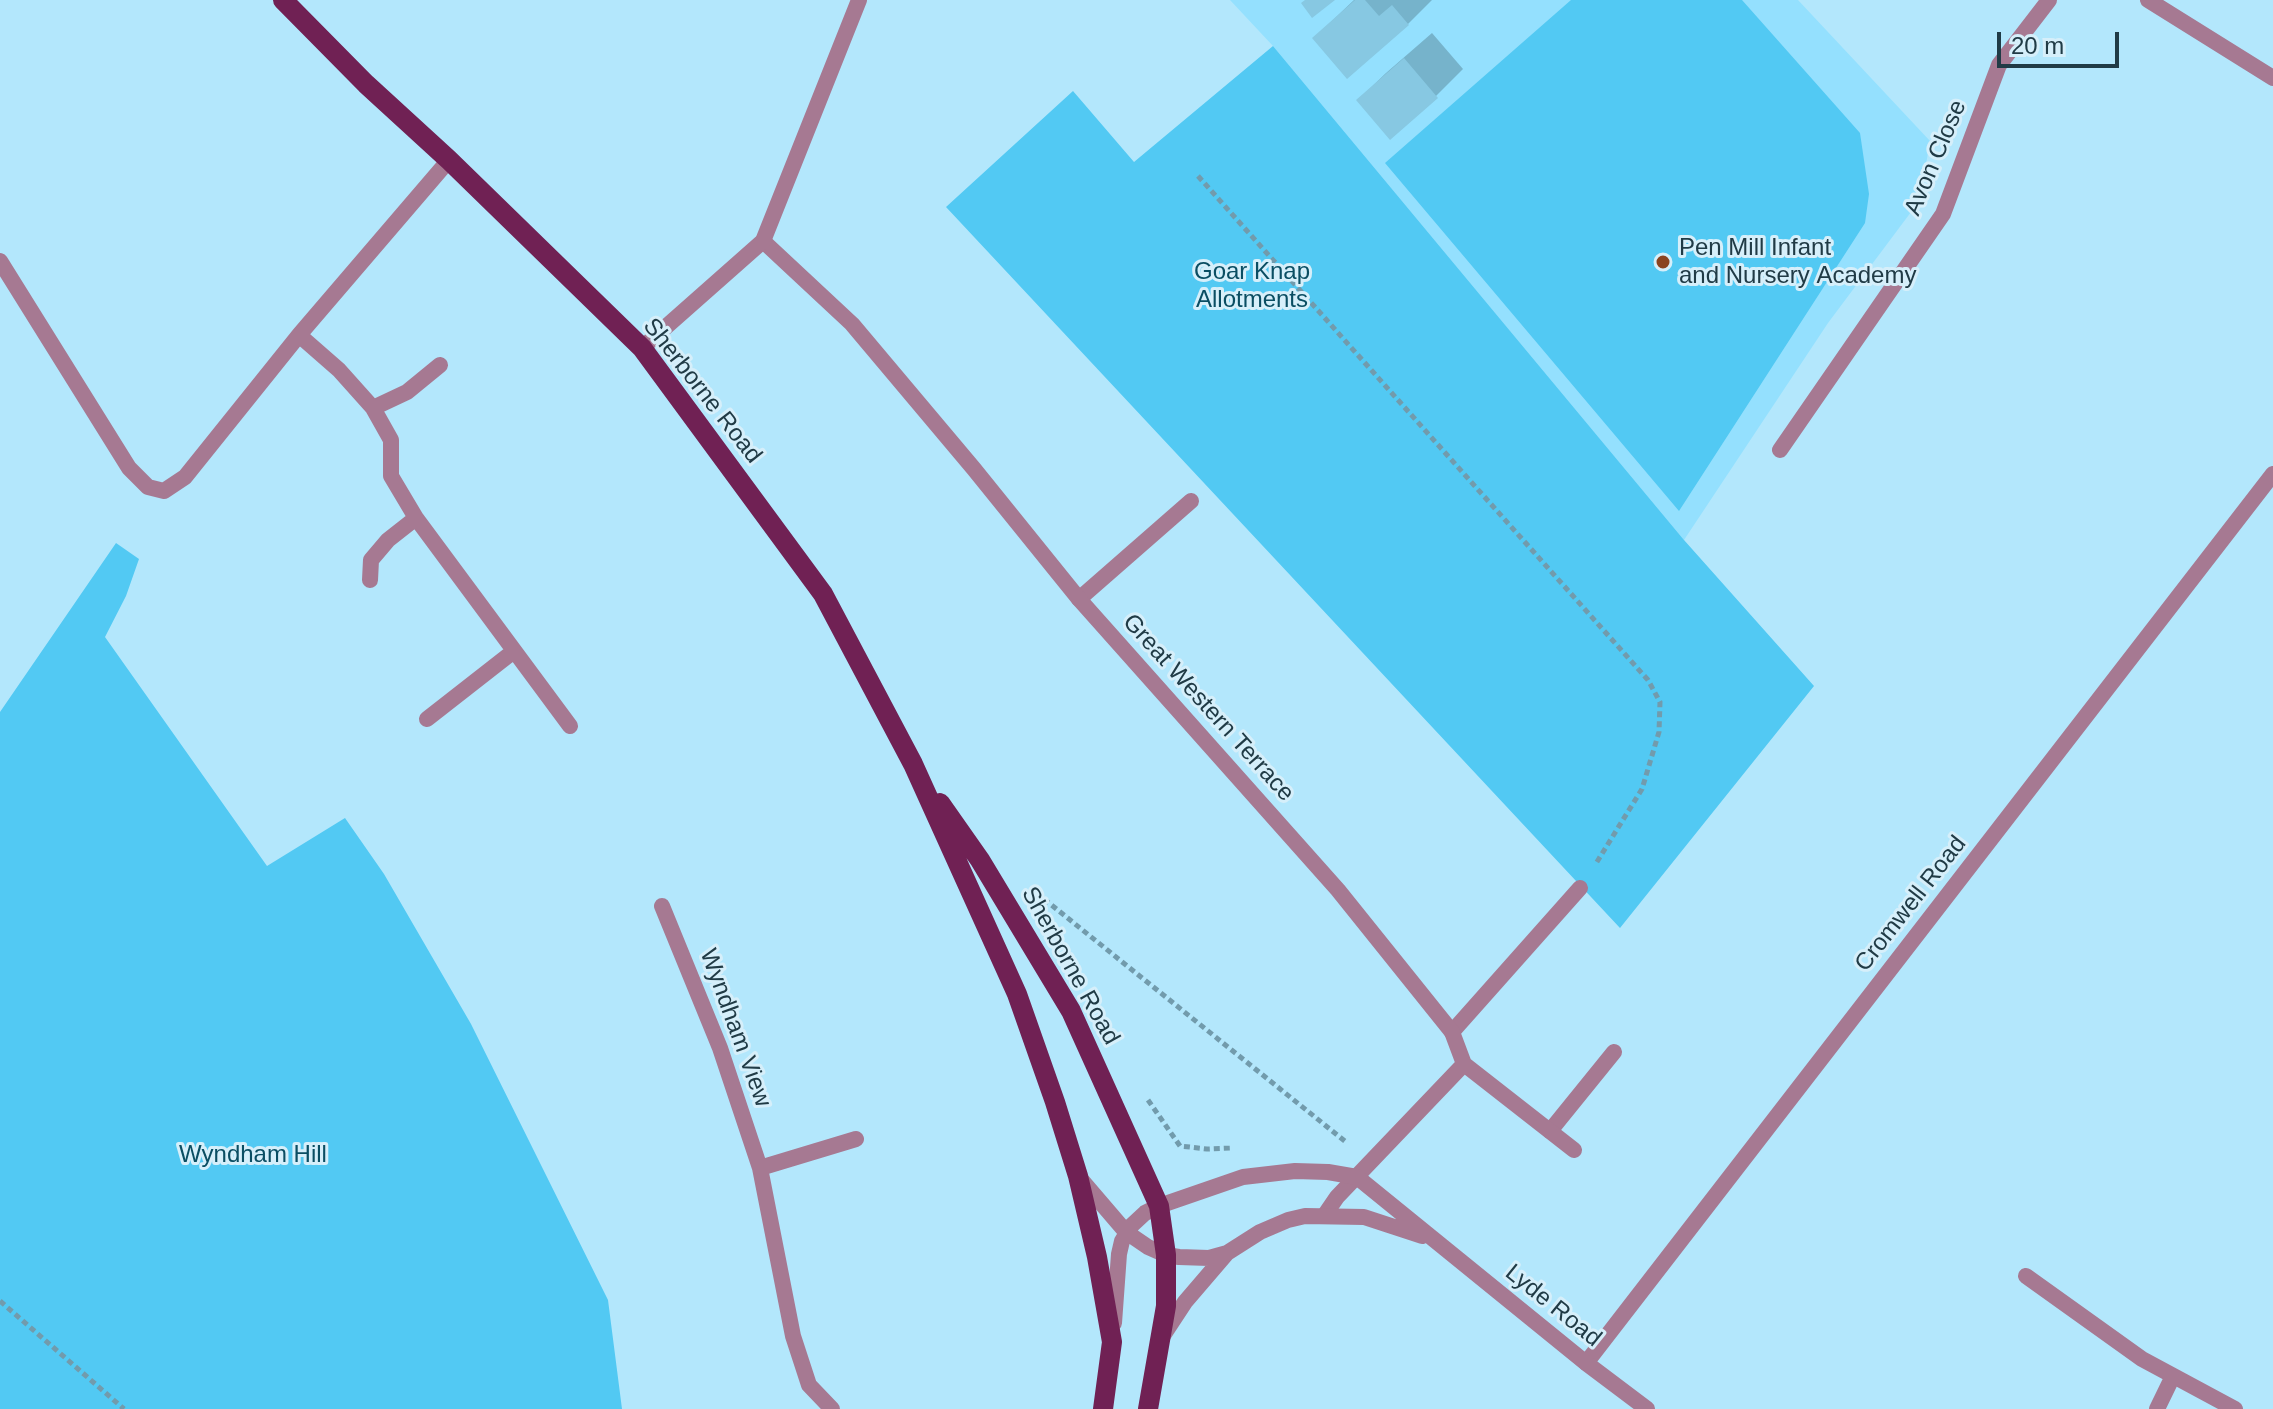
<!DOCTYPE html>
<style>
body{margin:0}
#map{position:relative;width:2273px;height:1409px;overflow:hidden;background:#b3e7fc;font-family:Helvetica,sans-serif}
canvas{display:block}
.scale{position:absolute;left:1997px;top:32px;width:122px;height:36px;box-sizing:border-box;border:4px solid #203b46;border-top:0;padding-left:10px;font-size:24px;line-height:28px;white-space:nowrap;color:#203b46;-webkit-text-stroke:6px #d6effa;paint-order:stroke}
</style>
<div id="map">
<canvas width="2273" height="1409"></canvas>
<div class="scale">20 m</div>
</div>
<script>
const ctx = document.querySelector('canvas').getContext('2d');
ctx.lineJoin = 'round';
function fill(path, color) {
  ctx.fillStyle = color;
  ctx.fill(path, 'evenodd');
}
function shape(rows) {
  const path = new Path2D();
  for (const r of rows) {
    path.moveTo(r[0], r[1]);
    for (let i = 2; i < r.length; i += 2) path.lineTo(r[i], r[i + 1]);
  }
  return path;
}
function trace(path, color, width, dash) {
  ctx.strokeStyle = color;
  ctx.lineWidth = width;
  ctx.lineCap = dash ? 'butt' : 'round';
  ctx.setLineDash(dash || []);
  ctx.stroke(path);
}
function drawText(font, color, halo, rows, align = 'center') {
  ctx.font = font + ' Helvetica,sans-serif';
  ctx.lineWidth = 6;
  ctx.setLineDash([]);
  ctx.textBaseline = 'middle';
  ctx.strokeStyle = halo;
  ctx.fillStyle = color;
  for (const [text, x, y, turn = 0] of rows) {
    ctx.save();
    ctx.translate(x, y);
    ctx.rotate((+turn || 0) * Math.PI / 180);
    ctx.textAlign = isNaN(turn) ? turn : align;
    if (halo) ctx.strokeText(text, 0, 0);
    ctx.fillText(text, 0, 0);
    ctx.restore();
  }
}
fill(shape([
 [1230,0,1798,0,1930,141,1920,200,1828,323,1684,540,1273,46]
]), '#94e0fe');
fill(shape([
 [1571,0,1742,0,1860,133,1869,194,1865,223,1679,511,1385,163],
 [1273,46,1684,540,1814,686,1620,928,946,207,1073,91,1134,162],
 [116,543,139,559,126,596,105,637,267,866,345,818,384,874,471,1024,608,1300,622,1409,0,1409,0,712]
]), '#52c9f3');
fill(shape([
 [1354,0,1432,0,1408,24,1314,38],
 [1432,33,1463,69,1436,96,1358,100,1386,73]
]), '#0003');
fill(shape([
 [1305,0,1335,0,1312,18,1301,3],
 [1355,0,1365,0,1379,16,1392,5,1409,25,1347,79,1312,38],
 [1404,58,1438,98,1390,140,1356,100]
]), '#87c8e2');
trace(shape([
 [1198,176,1648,680,1660,702,1659,732,1642,789,1595,865],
 [1044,899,1346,1142],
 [1148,1100,1180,1146,1207,1149,1233,1148],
 [0,1301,124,1409]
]), '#729bac', 5, [6, 4]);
trace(shape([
 [0,261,129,468,148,487,164,491,185,477,299,335,449,160],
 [299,335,339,370,373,408,391,440,391,476,416,518,570,726],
 [373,408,407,392,440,365],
 [370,580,371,560,388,540,416,518],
 [1079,599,1191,501],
 [427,719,514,651],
 [1452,1032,1580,888],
 [1550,1131,1614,1052],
 [2026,1276,2142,1359,2235,1409],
 [2157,1409,2173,1376]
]), '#a67992', 16);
trace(shape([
 [2148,0,2273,78],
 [763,241,852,324,974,469,1079,599,1338,890,1452,1032,1464,1064,1337,1197,1324,1216],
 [1780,450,1943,214,1999,65,2049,0],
 [662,906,720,1048,760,1168,793,1336,809,1385,832,1409],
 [1464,1064,1574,1150],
 [760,1168,856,1139],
 [1586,1363,2273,474]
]), '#a67992', 16);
trace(shape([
 [642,348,763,241,859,0],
 [1078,1176,1126,1232,1148,1247,1166,1255,1179,1257,1209,1258,1227,1253],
 [1114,1323,1119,1254,1122,1241,1131,1226,1145,1213,1159,1206,1243,1177,1295,1171,1328,1172,1357,1177,1586,1363,1647,1409],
 [1162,1337,1185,1302,1227,1253,1260,1232,1288,1220,1305,1216,1364,1217,1422,1236]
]), '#a67992', 16);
trace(shape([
 [283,0,366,84,449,160,642,348,823,594,913,764,1017,994,1055,1102,1078,1176,1097,1257,1112,1342,1103,1409],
 [940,803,980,860,1071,1011,1159,1206,1166,1255,1166,1306,1148,1409]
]), '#702154', 20);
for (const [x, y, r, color] of [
 [1663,262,8,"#8a431f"]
]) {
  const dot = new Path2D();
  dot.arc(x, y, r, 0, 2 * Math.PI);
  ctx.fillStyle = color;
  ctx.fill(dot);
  trace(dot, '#d6effa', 3);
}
drawText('24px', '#203b46', '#d6effa', [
 ["Avon Close",1936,158,-67],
 ["Sherborne Road",702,391,52],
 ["Great Western Terrace",1208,708,48],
 ["Cromwell Road",1911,904,-52],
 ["Sherborne Road",1070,966,61],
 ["Wyndham View",735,1028,70],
 ["Lyde Road",1553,1306,39]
]);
drawText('24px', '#203b46', '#d6effa', [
 ["Pen Mill Infant",1679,248],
 ["and Nursery Academy",1679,276]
], 'left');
drawText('24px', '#0a4e63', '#d6effa', [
 ["Goar Knap",1252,272],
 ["Allotments",1252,300],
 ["Wyndham Hill",253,1155]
]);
</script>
